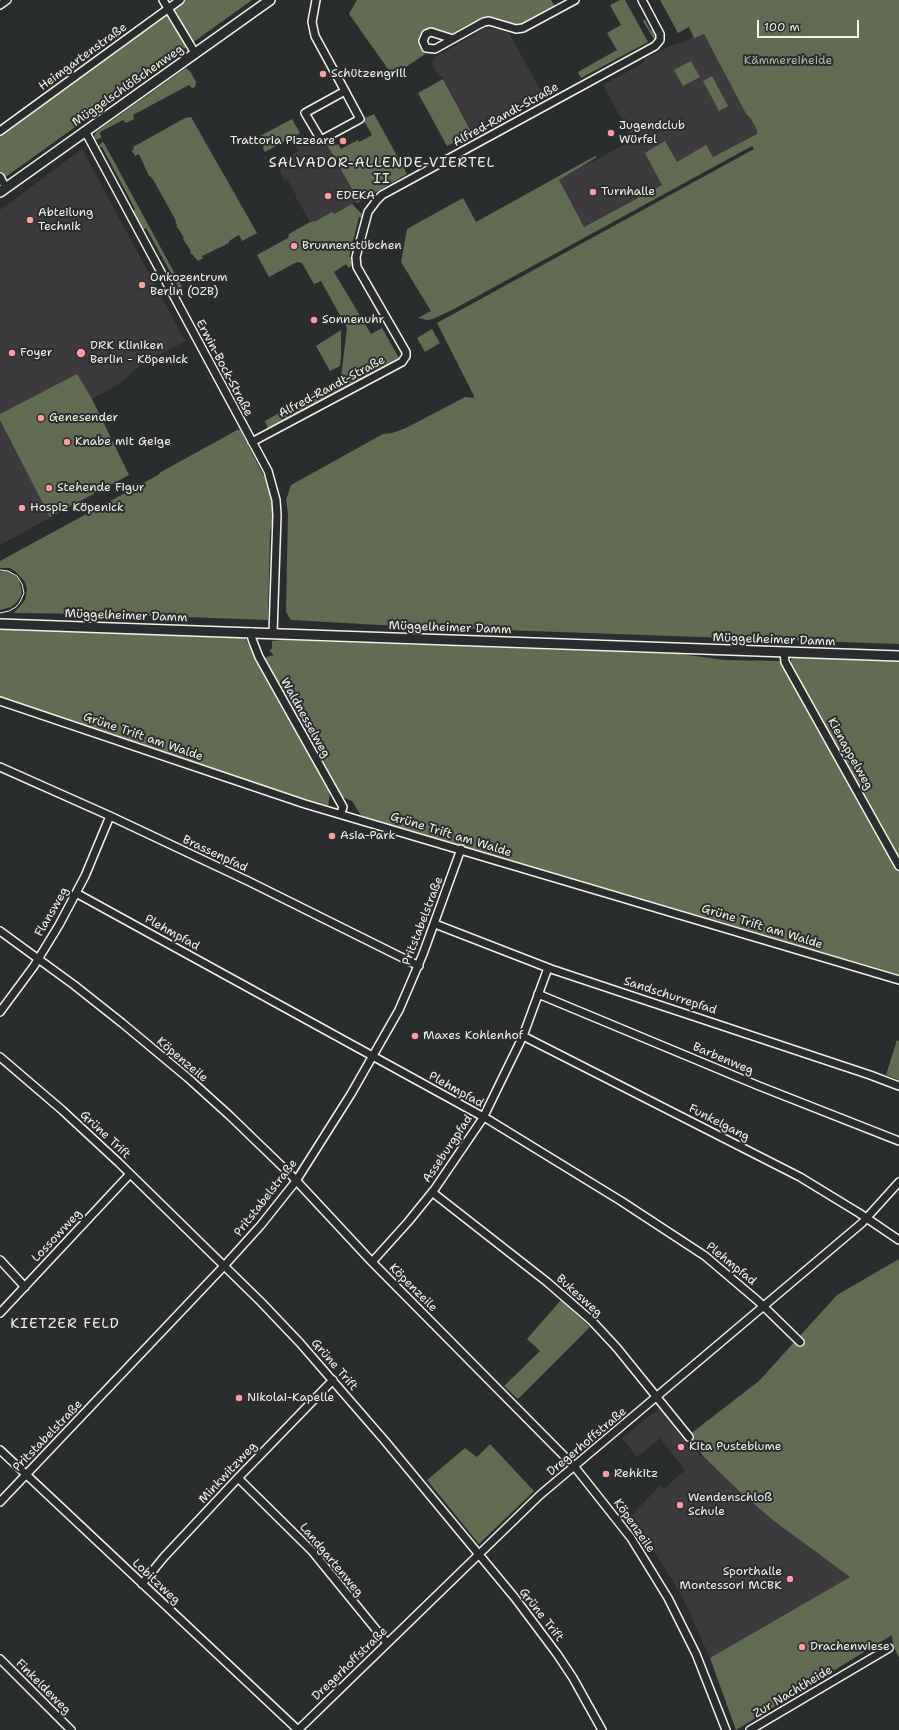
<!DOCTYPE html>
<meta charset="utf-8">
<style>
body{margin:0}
#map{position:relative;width:899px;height:1730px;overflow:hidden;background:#2a2d2e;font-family:"Shantell Sans",sans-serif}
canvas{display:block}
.scale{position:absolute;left:757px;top:20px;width:102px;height:18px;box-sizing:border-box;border:2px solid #f4f1e8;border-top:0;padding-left:5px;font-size:12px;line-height:14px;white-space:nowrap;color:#f4f1e8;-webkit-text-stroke:3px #2a2d2e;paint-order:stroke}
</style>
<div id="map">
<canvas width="899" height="1730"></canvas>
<div class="scale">100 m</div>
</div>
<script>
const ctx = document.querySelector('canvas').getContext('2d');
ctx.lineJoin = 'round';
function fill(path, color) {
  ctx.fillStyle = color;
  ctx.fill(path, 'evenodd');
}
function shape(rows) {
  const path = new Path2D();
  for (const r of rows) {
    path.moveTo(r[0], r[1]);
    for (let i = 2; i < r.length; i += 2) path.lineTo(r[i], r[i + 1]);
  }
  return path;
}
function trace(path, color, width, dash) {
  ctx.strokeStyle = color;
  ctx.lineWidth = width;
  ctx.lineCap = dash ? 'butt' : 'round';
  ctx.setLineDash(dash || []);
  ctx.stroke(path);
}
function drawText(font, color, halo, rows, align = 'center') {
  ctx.font = font + ' "Shantell Sans",sans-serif';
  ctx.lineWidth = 4;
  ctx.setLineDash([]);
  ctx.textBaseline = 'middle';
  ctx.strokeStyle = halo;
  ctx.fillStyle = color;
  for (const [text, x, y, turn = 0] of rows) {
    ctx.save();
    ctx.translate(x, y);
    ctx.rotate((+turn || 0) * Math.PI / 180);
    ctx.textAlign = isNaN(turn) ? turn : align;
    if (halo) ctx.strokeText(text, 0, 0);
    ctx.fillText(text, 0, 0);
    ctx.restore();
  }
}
fill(shape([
 [488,27,509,33,542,93,473,133,443,77,438,75,432,64,435,57],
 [700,34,704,34,745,112,751,119,757,130,757,134,583,227,558,180,633,140,603,85,642,64,645,59,670,46,684,42],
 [314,135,320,146,326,142,352,189,350,191,356,202,333,214,332,212,316,221,310,222,298,200,297,200,296,198,297,197,287,179,284,180,278,167,284,163,282,160,298,151,295,146],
 [82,149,185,341,139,366,122,382,92,399,129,475,0,545,0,210],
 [661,1407,701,1457,703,1456,740,1492,774,1521,850,1577,710,1658,683,1598,650,1545,628,1519,661,1485,664,1489,685,1470,660,1438,637,1457,622,1438]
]), '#3d3a3d');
fill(shape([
 [184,0,252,0,0,181,0,135],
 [357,0,551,0,556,8,525,24,517,27,490,19,453,35,427,28,422,32,419,41,425,54,393,76,349,14],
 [620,0,625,0,648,42,581,78,578,72,617,50,607,33,621,25,610,5],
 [660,0,899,0,899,644,417,627,291,620,286,612,288,514,286,500,291,485,383,434,392,433,406,428,465,397,474,398,474,396,437,323,754,149,752,146,454,309,433,319,427,320,418,318,431,311,401,262,407,229,463,198,476,222,595,156,597,157,559,180,584,227,662,185,645,153,665,141,677,162,706,145,713,157,757,134,757,130,751,119,745,112,704,34,694,38,689,27,678,33],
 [645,20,650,30,655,29,655,41,643,21],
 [691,61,700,77,683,86,674,70],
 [186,68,190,71,196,82,195,87,192,88,189,85,133,115,134,119,126,123,123,120,100,132,101,138,96,140,93,139,92,137,95,135,96,132],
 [712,76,728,106,719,111,703,81],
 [443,79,472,133,447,146,418,93],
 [374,114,407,174,357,203,350,190,352,189,326,143,324,144,323,141,332,136,336,145,338,144,341,149,358,140,359,142,363,140,372,135,363,119],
 [191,117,257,233,242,241,239,235,229,241,229,243,202,256,203,258,198,261,192,254,191,254,190,252,191,251,183,239,184,238,178,228,176,226,177,226,175,219,154,181,150,176,149,176,139,154,135,156,132,151,134,149,133,147,185,118],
 [292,119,300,133,265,152,263,149,264,144,260,136],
 [102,142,104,143,182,287,179,292,174,290,178,286,146,228,142,230,132,211,135,209,102,147,97,148],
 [352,204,362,214,363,218,359,217,349,257,354,258,354,263,349,268,346,264,334,272,371,334,382,328,399,358,268,429,265,421,341,377,347,328,321,281,314,284,302,263,297,262,269,277,257,255,288,238,289,234,310,222,316,221,332,212,334,214],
 [432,329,440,343,425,352,417,338],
 [341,330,341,357,340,366,330,371,316,346],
 [77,374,92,399,129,475,50,517,0,420,0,414],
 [237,430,240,430,269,486,275,511,270,532,268,620,104,614,14,613,25,600,27,589,25,582,16,572,10,568,0,568,0,561,158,475,161,472],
 [3,571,10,572,15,576,19,580,22,592,21,596,17,602,11,607,0,610,0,572],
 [0,629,245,638,266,677,330,790,328,808,0,699],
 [282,640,680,654,725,660,782,661,899,871,899,975,362,817,352,801,340,796,264,660,266,657,274,655,269,651,272,648,272,641],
 [792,658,899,661,899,862,790,663],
 [897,1040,899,1041,899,1080,886,1075],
 [899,1259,899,1658,893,1645,892,1635,736,1730,710,1658,850,1577,774,1521,740,1492,703,1456,689,1435,759,1381,837,1295],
 [561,1300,590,1327,518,1399,504,1386,540,1351,527,1339],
 [490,1444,534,1491,479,1544,427,1480,465,1448,477,1457]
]), '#626c52');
const street = shape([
 [163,0,195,53],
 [316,0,312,22,315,36,345,91,360,119,321,140,305,113,345,91],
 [0,5,7,0],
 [453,39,431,32,426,34,423,41,426,48,435,49,480,24,484,22,489,21,516,29,523,28,575,0],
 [0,131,180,0],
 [85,131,268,471,276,500,277,515,273,633],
 [0,177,6,188],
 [252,442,402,362,406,356,406,352,357,267,356,257,368,212,377,200,382,195,655,46,660,40,660,34,642,0],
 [251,632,252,639,259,657,343,807,341,813],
 [784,652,785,662,795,680,899,866],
 [0,701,305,804,899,980],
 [0,767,110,816,248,881,419,966],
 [76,893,489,1120,621,1201,705,1256,758,1301,800,1342],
 [435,924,551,969,870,1075,899,1086],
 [0,931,74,985,122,1023,188,1078,230,1116,291,1175,372,1262,574,1466,631,1538,668,1598,696,1654,726,1730],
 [538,994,759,1086,899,1141],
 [0,1012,34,966,59,925,85,876,110,816],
 [523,1036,800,1177,859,1213,899,1240],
 [0,1057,62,1110,118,1162,261,1302,300,1343,385,1441,515,1598,557,1654,573,1678,602,1730],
 [432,1192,547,1282,592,1321,617,1348,689,1437],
 [0,1260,25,1287],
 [372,1262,408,1222,434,1190,483,1118,523,1036,548,968],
 [0,1313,130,1174],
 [0,1450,298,1730],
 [238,1478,312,1551,387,1643],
 [0,1502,224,1266,261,1225,296,1181,351,1094,399,1010,423,954,461,849],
 [142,1584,164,1557,238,1478,333,1380],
 [0,1659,71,1730],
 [298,1730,540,1495,862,1223,899,1182],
 [750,1730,889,1648]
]);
const secondary = shape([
 [0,192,270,0],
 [0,624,899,656]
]);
trace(street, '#f4f1e8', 10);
trace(secondary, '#f4f1e8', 12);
trace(street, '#2a2d2e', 7);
trace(secondary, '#2a2d2e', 9);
trace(shape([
 [0,570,8,571,17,576,22,584,24,593,20,602,16,607,9,611,0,613]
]), '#f4f1e8', 1);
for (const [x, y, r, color] of [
 [323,74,4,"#ff9aa2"],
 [611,133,4,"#ff9aa2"],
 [343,141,4,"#ff9aa2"],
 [593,192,4,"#ff9aa2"],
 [328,196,4,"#ff9aa2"],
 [30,220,4,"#ff9aa2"],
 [294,246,4,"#ff9aa2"],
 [142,285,4,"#ff9aa2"],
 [314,320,4,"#ff9aa2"],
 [12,353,4,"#ff9aa2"],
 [81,353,5,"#ff9aa2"],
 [41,418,4,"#ff9aa2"],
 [67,442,4,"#ff9aa2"],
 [49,488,4,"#ff9aa2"],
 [22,508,4,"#ff9aa2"],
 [332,836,4,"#ff9aa2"],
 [415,1036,4,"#ff9aa2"],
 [239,1398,4,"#ff9aa2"],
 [681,1447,4,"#ff9aa2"],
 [606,1474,4,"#ff9aa2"],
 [680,1505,4,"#ff9aa2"],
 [790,1579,4,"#ff9aa2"],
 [802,1647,4,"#ff9aa2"]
]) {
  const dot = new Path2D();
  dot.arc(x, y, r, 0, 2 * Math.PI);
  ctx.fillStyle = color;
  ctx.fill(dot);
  trace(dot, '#2a2d2e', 1.5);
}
drawText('12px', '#f4f1e8', '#2a2d2e', [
 ["Heimgartenstraße",83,57,-36],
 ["Müggelschlößchenweg",128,86,-35],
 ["Alfred-Randt-Straße",506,115,-29],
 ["Erwin-Bock-Straße",224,368,62],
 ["Alfred-Randt-Straße",332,387,-28],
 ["Müggelheimer Damm",126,616,2],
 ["Müggelheimer Damm",450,628,2],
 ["Müggelheimer Damm",774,640,2],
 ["Waldnesselweg",305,718,61],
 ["Grüne Trift am Walde",143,737,19],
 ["Kienappelweg",850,754,61],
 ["Grüne Trift am Walde",451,835,17],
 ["Brassenpfad",215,854,25],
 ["Flansweg",52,912,-60],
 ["Pritstabelstraße",423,921,-69],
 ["Grüne Trift am Walde",762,927,17],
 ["Plehmpfad",172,933,29],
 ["Sandschurrepfad",670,996,18],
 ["Barbenweg",723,1059,23],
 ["Köpenzeile",182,1060,40],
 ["Plehmpfad",456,1090,29],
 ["Funkelgang",719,1123,27],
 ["Grüne Trift",105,1135,43],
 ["Asseburgpfad",448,1149,-56],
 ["Pritstabelstraße",266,1198,-52],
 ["Lossowweg",57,1236,-47],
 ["Plehmpfad",731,1264,39],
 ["Köpenzeile",413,1288,45],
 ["Bukesweg",579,1296,42],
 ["Grüne Trift",334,1365,49],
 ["Pritstabelstraße",48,1436,-46],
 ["Dregerhoffstraße",587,1442,-40],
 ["Minkwitzweg",228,1473,-47],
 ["Köpenzeile",634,1526,55],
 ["Landgartenweg",331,1560,50],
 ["Lobitzweg",156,1582,43],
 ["Grüne Trift",541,1615,52],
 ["Dregerhoffstraße",350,1664,-44],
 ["Finkeldeweg",43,1687,45],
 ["Zur Nachtheide",793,1692,-31]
]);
drawText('12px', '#b2b5a4', '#2a2d2e', [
 ["Kämmereiheide",788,61]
]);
drawText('12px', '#f4f1e8', '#2a2d2e', [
 ["Schützengrill",331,74],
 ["Jugendclub",619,126],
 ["Würfel",619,140],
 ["Trattoria Pizzeare",335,141,"right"],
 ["Turnhalle",601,192],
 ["EDEKA",336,196],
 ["Abteilung",38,213],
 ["Technik",38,227],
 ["Brunnenstübchen",302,246],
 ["Onkozentrum",150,278],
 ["Berlin (OZB)",150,292],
 ["Sonnenuhr",322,320],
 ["DRK Kliniken",90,346],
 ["Berlin - Köpenick",90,360],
 ["Foyer",20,353],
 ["Genesender",49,418],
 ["Knabe mit Geige",75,442],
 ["Stehende Figur",57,488],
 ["Hospiz Köpenick",30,508],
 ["Asia-Park",340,836],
 ["Maxes Kohlenhof",423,1036],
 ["Nikolai-Kapelle",247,1398],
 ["Kita Pusteblume",689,1447],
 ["Rehkitz",614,1474],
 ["Wendenschloß",688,1498],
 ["Schule",688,1512],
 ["Sporthalle",782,1572,"right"],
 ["Montessori MCBK",782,1586,"right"],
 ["Drachenwiese",810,1647]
], 'left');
ctx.letterSpacing = '1px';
drawText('14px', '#f4f1e8', '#2a2d2e', [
 ["SALVADOR-ALLENDE-VIERTEL",382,163],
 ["II",382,179],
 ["KIETZER FELD",65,1324]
]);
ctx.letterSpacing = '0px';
</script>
